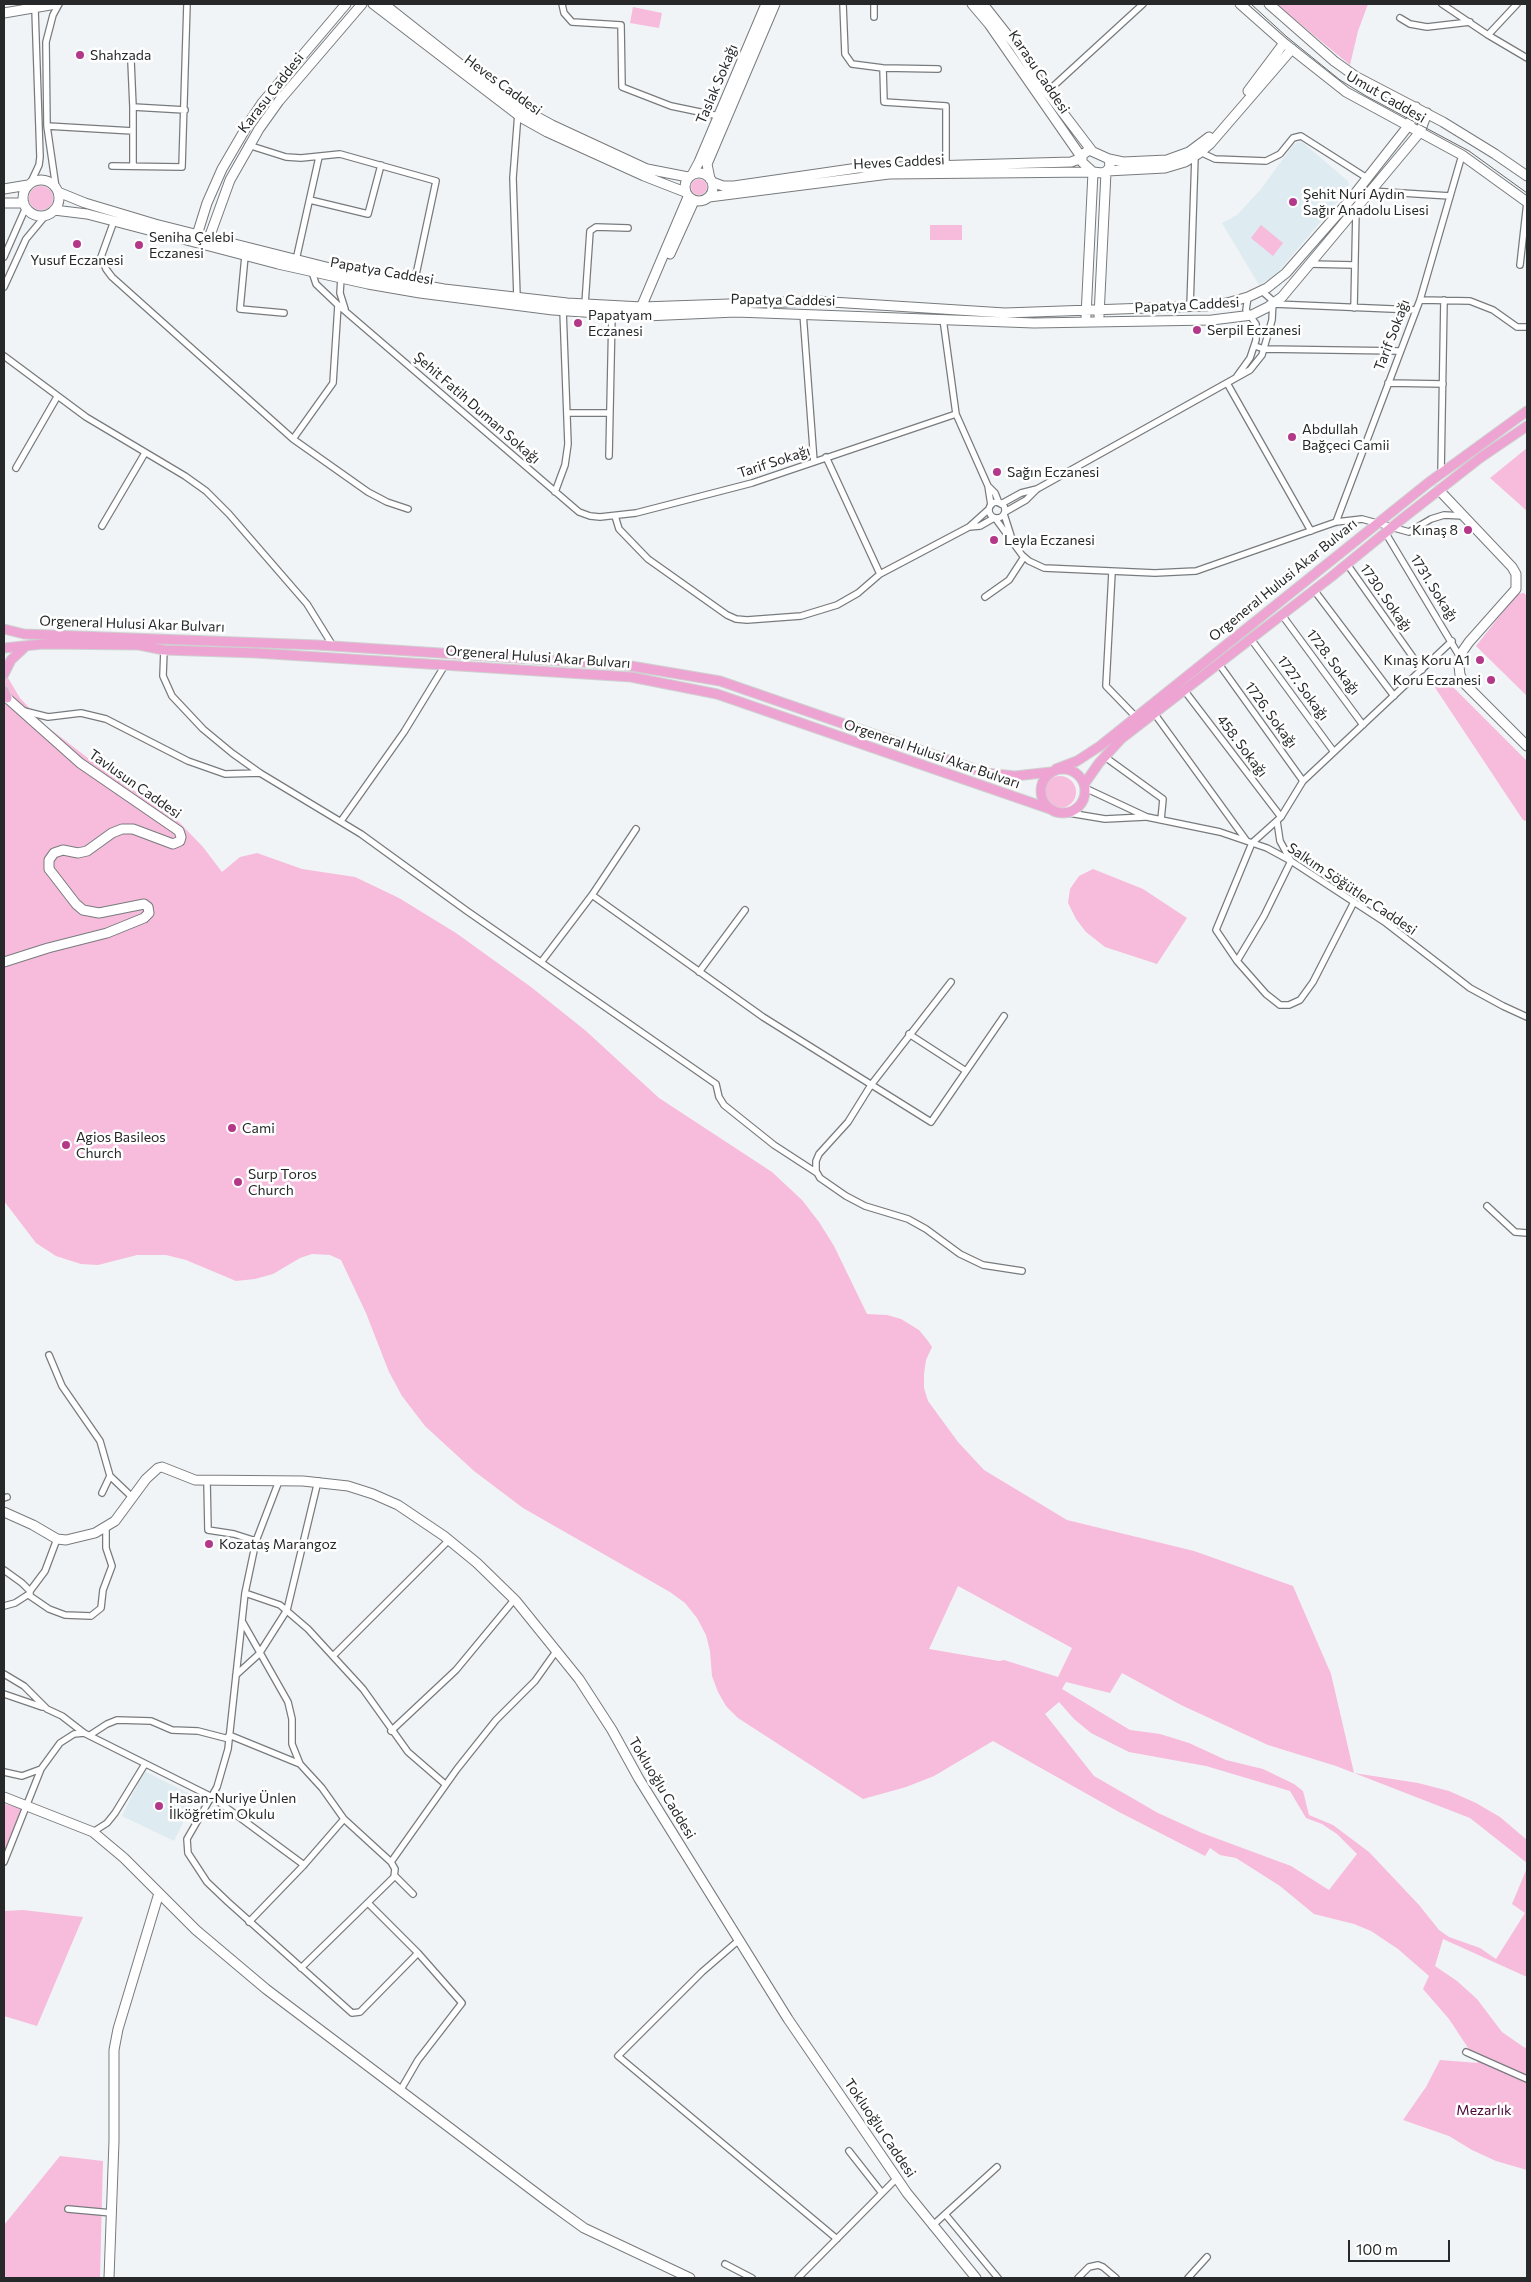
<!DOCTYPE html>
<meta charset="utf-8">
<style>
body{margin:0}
#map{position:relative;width:1531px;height:2282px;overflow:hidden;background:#f0f4f6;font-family:Commissioner,sans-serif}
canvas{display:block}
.frame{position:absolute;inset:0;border:5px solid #272829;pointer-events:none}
.scale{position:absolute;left:1348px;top:2240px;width:102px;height:22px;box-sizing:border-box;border:2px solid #272829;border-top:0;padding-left:6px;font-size:15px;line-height:18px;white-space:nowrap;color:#272829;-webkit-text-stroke:4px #fff;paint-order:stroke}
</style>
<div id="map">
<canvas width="1531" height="2282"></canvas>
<div class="frame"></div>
<div class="scale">100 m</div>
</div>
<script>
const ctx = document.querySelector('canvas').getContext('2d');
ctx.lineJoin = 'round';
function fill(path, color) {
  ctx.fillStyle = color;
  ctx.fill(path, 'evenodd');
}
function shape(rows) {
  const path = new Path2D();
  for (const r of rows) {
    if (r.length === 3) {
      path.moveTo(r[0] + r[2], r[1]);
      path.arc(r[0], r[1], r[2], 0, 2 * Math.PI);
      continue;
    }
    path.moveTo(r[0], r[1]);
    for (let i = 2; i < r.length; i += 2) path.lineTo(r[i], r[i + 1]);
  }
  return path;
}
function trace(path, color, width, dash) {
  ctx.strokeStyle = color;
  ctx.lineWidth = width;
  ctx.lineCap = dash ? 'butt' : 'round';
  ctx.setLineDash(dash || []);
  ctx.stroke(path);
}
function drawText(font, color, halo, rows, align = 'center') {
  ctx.font = font + ' Commissioner,sans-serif';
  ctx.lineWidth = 5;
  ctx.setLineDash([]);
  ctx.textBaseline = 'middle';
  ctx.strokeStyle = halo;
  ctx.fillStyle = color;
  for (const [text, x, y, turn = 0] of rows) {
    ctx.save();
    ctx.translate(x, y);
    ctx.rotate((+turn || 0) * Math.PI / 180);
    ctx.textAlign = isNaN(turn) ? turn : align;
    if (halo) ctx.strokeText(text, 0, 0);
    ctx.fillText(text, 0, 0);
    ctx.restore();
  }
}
fill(shape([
 [1301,141,1348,181,1349,188,1274,277,1259,285,1222,223,1237,215,1261,189,1294,144],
 [144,1771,196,1797,174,1841,122,1816]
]), '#deebf0');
fill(shape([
 [1276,4,1368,4,1358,31,1350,65],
 [633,7,662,13,659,28,630,23],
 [699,187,8],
 [41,198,12],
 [930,225,962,225,962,240,930,240],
 [1261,225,1283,243,1273,256,1251,238],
 [1527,448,1527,511,1490,478],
 [1524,593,1527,596,1527,696,1476,646,1517,594],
 [4,667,10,670,8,678,20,698,45,725,102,769,176,819,203,847,222,872,240,857,257,853,302,869,355,877,399,898,456,933,531,987,586,1031,659,1098,772,1172,802,1200,819,1222,834,1246,867,1314,887,1315,901,1319,919,1330,928,1341,932,1347,926,1360,924,1374,924,1388,928,1401,958,1442,984,1470,1067,1520,1194,1551,1293,1586,1331,1674,1354,1773,1418,1783,1449,1791,1476,1803,1500,1817,1527,1840,1527,1863,1470,1818,1336,1766,1268,1745,1181,1705,1122,1673,1110,1693,1066,1682,1062,1689,1130,1730,1160,1734,1189,1743,1226,1760,1263,1769,1294,1784,1303,1791,1309,1815,1333,1825,1369,1852,1419,1905,1439,1930,1449,1937,1480,1948,1496,1959,1525,1913,1512,1904,1527,1868,1527,1977,1443,1939,1435,1966,1457,1981,1477,1999,1502,2032,1525,2048,1527,2046,1527,2170,1496,2161,1472,2150,1449,2136,1403,2120,1426,2087,1440,2060,1478,2063,1449,2019,1423,1989,1429,1976,1398,1949,1371,1931,1354,1924,1314,1914,1280,1886,1236,1858,1220,1855,1210,1848,1205,1856,1119,1812,993,1741,934,1776,906,1787,863,1799,738,1718,726,1706,718,1692,712,1676,710,1651,706,1635,697,1618,685,1603,670,1592,523,1508,474,1471,425,1426,402,1396,389,1372,366,1313,341,1260,330,1255,312,1254,300,1258,273,1274,255,1279,236,1281,186,1260,166,1255,137,1255,98,1265,81,1264,56,1256,36,1243,4,1201],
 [958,1586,1072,1648,1058,1677,1004,1660,999,1661,929,1649],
 [1059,1702,1074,1719,1091,1733,1129,1752,1206,1766,1290,1791,1306,1818,1322,1824,1337,1834,1357,1854,1329,1890,1291,1866,1202,1833,1158,1813,1094,1776,1045,1714],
 [1442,676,1527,761,1527,820,1526,821,1523,820,1432,683],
 [1060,792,16],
 [1093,869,1143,889,1187,918,1157,964,1105,947,1086,932,1076,919,1068,903,1070,889,1079,876],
 [4,1804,22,1808,4,1853],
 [23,1910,83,1917,37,2026,4,2016,4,1911],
 [60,2156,103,2161,100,2278,4,2278,4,2225]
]), '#f7bbdc');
const street = shape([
 [562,4,564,13,572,22,621,25,622,87,671,106,719,116],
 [843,4,845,54,852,64,883,68,938,69],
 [874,4,874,17],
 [1442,4,1488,35,1527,58],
 [1400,18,1410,24,1427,27,1470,22],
 [1488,35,1517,4],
 [131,61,133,107,185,110],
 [883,68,884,102,946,106,946,165],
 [1047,92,1143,4],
 [133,107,133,166],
 [47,126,133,131],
 [248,145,286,157,301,158,340,154,436,181,414,284],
 [1200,152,1215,159,1266,161,1280,154,1293,138,1301,136,1367,178],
 [112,166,182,167,187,4],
 [31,182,39,165,40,157,35,9],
 [56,188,47,126,46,42,53,15,59,4],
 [1370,191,1450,196],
 [310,200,368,214,381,165],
 [114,221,101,257,106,269,112,277,293,439,368,492,387,502,408,509],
 [245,256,240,309,284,313],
 [4,257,26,207],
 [296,260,319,157],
 [1309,264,1354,265],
 [1520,265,1527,202],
 [312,272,316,284,338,305,579,512,590,516,600,517,636,513,752,483,956,414],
 [341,278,340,293,345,309],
 [4,287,26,239,46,215],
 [517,297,513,178,518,113],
 [1420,300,1470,301,1493,310,1517,327,1527,327],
 [585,304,590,231,596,227,628,228],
 [1274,304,1416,310],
 [1190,307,1195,156],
 [1354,308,1356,210],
 [803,313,814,462],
 [943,319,956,414,988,486,995,493,999,503],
 [1255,346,1264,349,1400,351],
 [4,356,86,417,185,476,206,491,229,514,307,604,333,646],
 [1237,376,1250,358,1256,340,1256,324,1246,310,1248,297],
 [1227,383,1311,531],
 [1388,383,1443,384],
 [567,413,610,413],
 [293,439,333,383,338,305],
 [609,456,612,314],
 [826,457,880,574],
 [16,468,57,397],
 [1441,473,1444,300],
 [988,486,991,505],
 [555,492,565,465,568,444,563,310],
 [997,510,8],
 [1001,504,1021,493,1037,489],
 [1005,512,1026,500,1037,489,1250,370,1262,355,1272,320,1273,301,1262,291],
 [1004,514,1012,539],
 [615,516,619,529,648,559,727,615,736,619,747,620,801,616,837,605,858,593,880,574,969,527,980,526,994,518],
 [995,518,1022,555,1029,561,1044,568,1155,573,1196,571,1336,522,1362,519,1409,532,1431,519,1444,515,1464,516],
 [1336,522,1420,300,1462,155],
 [102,526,145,453],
 [969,527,989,509],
 [1385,532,1460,657],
 [1347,564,1422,670],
 [1112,572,1106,686,1136,717],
 [1314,590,1394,696],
 [985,597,1009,580,1024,557],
 [1282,615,1363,725],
 [1251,639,1334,752],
 [164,650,163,676,172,696,203,729,232,753,260,773,361,834,467,911,716,1084,719,1097,724,1105,774,1145,817,1173],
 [1219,664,1303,781],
 [1184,690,1281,817],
 [24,711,48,717,81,713,106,719,188,761,225,774,260,773],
 [1154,713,1246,840],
 [1105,757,1163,799,1161,820],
 [1085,788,1147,817,1220,832,1267,848,1291,861,1386,923,1470,988,1503,1006,1527,1017],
 [1069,813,1105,819,1145,817],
 [341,821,404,732,445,665],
 [592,895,763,1017,931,1122,1004,1016],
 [1354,902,1313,982,1300,1000,1289,1005,1280,1005,1266,994,1237,961,1216,930,1252,843,1281,817,1303,781,1452,641],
 [542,961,592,895,636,829],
 [1237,961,1264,916,1291,861,1280,841,1277,821],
 [699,972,745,910],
 [951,982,871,1085,848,1122,819,1154,816,1161,816,1171,820,1178,846,1196,865,1206,908,1219,926,1229,960,1254,983,1265,1022,1271],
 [909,1034,966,1071],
 [1487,1206,1515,1232,1527,1233],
 [49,1355,62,1386,100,1441,110,1476,102,1493],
 [110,1476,132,1497],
 [207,1481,208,1530,234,1534,256,1541],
 [279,1481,256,1541,245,1593,228,1749,217,1787,187,1839,188,1853,207,1882,228,1902,352,2013,360,2012,418,1953],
 [4,1498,7,1497],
 [4,1570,22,1583,30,1591,30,1596,49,1609,65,1615,91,1616,101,1608,103,1590,112,1566,106,1548,106,1528],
 [30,1591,45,1571,57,1539],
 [245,1593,280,1605,308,1629,363,1689,408,1752,445,1784],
 [4,1606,15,1603,29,1594],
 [242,1621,288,1702,292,1719,292,1744,300,1764,322,1788,344,1819,391,1862,395,1869,394,1877,301,1968],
 [333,1656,449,1540],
 [4,1674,24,1686,47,1709,62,1716,84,1733],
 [236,1675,259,1654,287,1610,318,1481],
 [4,1694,42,1707],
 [391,1731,456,1670,514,1600],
 [90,1735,107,1724,117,1720,151,1721,172,1730,198,1731,229,1739],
 [229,1735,300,1764],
 [4,1772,22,1776,41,1769,60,1743,74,1734,84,1733,212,1797,304,1865],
 [93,1832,107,1823,115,1813,145,1764],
 [4,1862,41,1769],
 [391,1862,457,1769,496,1720,535,1681,557,1650],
 [395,1876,413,1894],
 [368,1903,418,1953,462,2003,418,2060,400,2091],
 [249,1922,304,1865,344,1819],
 [739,1940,702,1972,618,2056,837,2239],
 [1466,2052,1527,2079],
 [849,2151,882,2193],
 [68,2209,112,2213],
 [945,2214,998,2278],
 [932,2226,997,2167],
 [725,2264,752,2278],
 [798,2278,897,2178],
 [1078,2278,1089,2267,1098,2265,1103,2267,1116,2278],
 [1188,2278,1207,2257]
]);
const secondary = shape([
 [373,4,522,118,547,132,644,176,685,192],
 [384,4,460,64,528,112,552,125,647,169,688,177],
 [983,4,1016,46,1041,84,1092,151],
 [1240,4,1284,43,1346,92,1462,155,1527,202],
 [1269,4,1334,61,1355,76,1443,122,1495,154,1527,176],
 [4,13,56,4],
 [1248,91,1284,43],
 [1089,150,1109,159,1110,166,1107,171,1102,173,1093,172,1082,162,1082,155,1089,150],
 [1109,159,1123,162,1167,160,1189,152,1209,137],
 [1107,171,1165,168,1185,162,1198,154,1210,144,1292,49],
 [699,187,14],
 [692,175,699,162,766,4],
 [710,179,707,164,775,4],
 [41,198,18],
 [712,182,723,186,734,186,858,168,1071,162,1082,158,989,24,972,4],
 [4,189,28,185],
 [58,192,85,203,155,224,342,271,444,289,567,303,642,307,816,301,1005,313,1205,306,1227,303,1248,297,1267,288,1286,273,1350,200,1409,125,1416,107],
 [709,197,889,174,1093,172,1086,316],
 [4,203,24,203],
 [54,210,87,214,278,264,368,284,420,293,553,310,645,316,736,312,1034,323,1212,320,1252,315,1268,307,1282,297,1420,132,1427,113],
 [197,235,207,203,222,169,250,121,262,103,346,4],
 [209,238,230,180,259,129,279,101,362,4],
 [670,254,694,201],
 [640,310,688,197],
 [1099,316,1106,172],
 [1439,490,1512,567,1516,574,1516,589,1469,642,1462,652,1459,666,1460,675,1465,684,1527,746],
 [4,962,48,948,107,933,144,918,149,913,148,907,144,904,99,913,83,910,76,904,49,869,49,860,54,853,63,850,78,853,87,851,112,833,122,829,133,829,173,844,180,841,181,837,179,831,80,763,7,698],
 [4,1512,33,1525,57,1539,66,1540,95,1533,115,1521,146,1479,158,1468,162,1467,195,1480,303,1481,348,1486,373,1494,398,1505,444,1536,477,1563,516,1601,579,1679,612,1730,639,1779,788,2019,907,2193,976,2278],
 [4,1797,93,1832,124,1858,196,1930,266,1989,548,2202,584,2228,690,2278],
 [109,2278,114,2141,114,2050,118,2029,159,1893]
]);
const primary = shape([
 [4,629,24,634,317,645,625,665,720,681,986,773,1015,776,1051,772],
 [4,648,43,644,139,645,164,650,256,653,631,677,717,694,1050,809],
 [4,674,11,660,26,646],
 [4,691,7,698],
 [1063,791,22],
 [1056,769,1077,761,1100,746,1428,483,1527,411],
 [1085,783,1099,763,1121,739,1331,577,1402,519,1480,458,1527,426]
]);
trace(street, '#787b7d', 8);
trace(secondary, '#787b7d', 11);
trace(primary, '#cfd0d0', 11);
trace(street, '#fff', 5.5);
trace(secondary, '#fff', 9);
trace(primary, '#eea4d2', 9);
trace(shape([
 [1251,4,1287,37,1340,80,1366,96,1469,151,1527,193]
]), '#646667', 1);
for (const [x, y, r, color] of [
 [80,55,5,"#b43889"],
 [1293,202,5,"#b43889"],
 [77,244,5,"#b43889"],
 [139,245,5,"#b43889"],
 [578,323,5,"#b43889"],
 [1197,330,5,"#b43889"],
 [1292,437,5,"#b43889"],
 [997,472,5,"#b43889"],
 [1468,530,5,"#b43889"],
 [994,540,5,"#b43889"],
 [1480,660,5,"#b43889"],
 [1491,680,5,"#b43889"],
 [232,1128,5,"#b43889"],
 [66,1145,5,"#b43889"],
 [238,1182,5,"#b43889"],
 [209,1544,5,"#b43889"],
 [159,1806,5,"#b43889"]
]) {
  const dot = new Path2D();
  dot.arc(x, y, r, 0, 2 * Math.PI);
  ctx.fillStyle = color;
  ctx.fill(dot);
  trace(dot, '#fff', 2);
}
drawText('14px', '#272829', '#fff', [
 ["Shahzada",90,55],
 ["Şehit Nuri Aydın",1303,194],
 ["Sağır Anadolu Lisesi",1303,210],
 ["Seniha Çelebi",149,237],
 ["Eczanesi",149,253],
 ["Yusuf Eczanesi",77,260,"center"],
 ["Papatyam",588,315],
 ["Eczanesi",588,331],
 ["Serpil Eczanesi",1207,330],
 ["Abdullah",1302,429],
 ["Bağçeci Camii",1302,445],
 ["Sağın Eczanesi",1007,472],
 ["Kınaş 8",1458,530,"right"],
 ["Leyla Eczanesi",1004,540],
 ["Kınaş Koru A1",1470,660,"right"],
 ["Koru Eczanesi",1481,680,"right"],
 ["Cami",242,1128],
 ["Agios Basileos",76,1137],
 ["Church",76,1153],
 ["Surp Toros",248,1174],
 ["Church",248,1190],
 ["Kozataş Marangoz",219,1544],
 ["Hasan-Nuriye Ünlen",169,1798],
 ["İlköğretim Okulu",169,1814]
], 'left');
drawText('14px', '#272829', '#fff', [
 ["Karasu Caddesi",1039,72,56],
 ["Taslak Sokağı",717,84,-67],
 ["Heves Caddesi",503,85,36],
 ["Karasu Caddesi",271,93,-52],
 ["Umut Caddesi",1386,97,30],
 ["Heves Caddesi",899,162,-3],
 ["Papatya Caddesi",382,271,10],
 ["Papatya Caddesi",783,300,1],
 ["Papatya Caddesi",1187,305,-3],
 ["Tarif Sokağı",1392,335,-69],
 ["Şehit Fatih Duman Sokağı",477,408,41],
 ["Tarif Sokağı",774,462,-18],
 ["Orgeneral Hulusi Akar Bulvarı",1283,580,-39],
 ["1731. Sokağı",1434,588,58],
 ["1730. Sokağı",1386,598,55],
 ["Orgeneral Hulusi Akar Bulvarı",132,624,2],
 ["Orgeneral Hulusi Akar Bulvarı",538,657,4],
 ["1728. Sokağı",1333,662,53],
 ["1727. Sokağı",1303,688,54],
 ["1726. Sokağı",1271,715,54],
 ["458. Sokağı",1242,746,53],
 ["Orgeneral Hulusi Akar Bulvarı",932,754,19],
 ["Tavlusun Caddesi",135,784,35],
 ["Salkım Söğütler Caddesi",1352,889,34],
 ["Tokluoğlu Caddesi",662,1788,59],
 ["Tokluoğlu Caddesi",880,2128,56]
]);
drawText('14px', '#4c0436', '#fff', [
 ["Mezarlık",1484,2110]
]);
</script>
